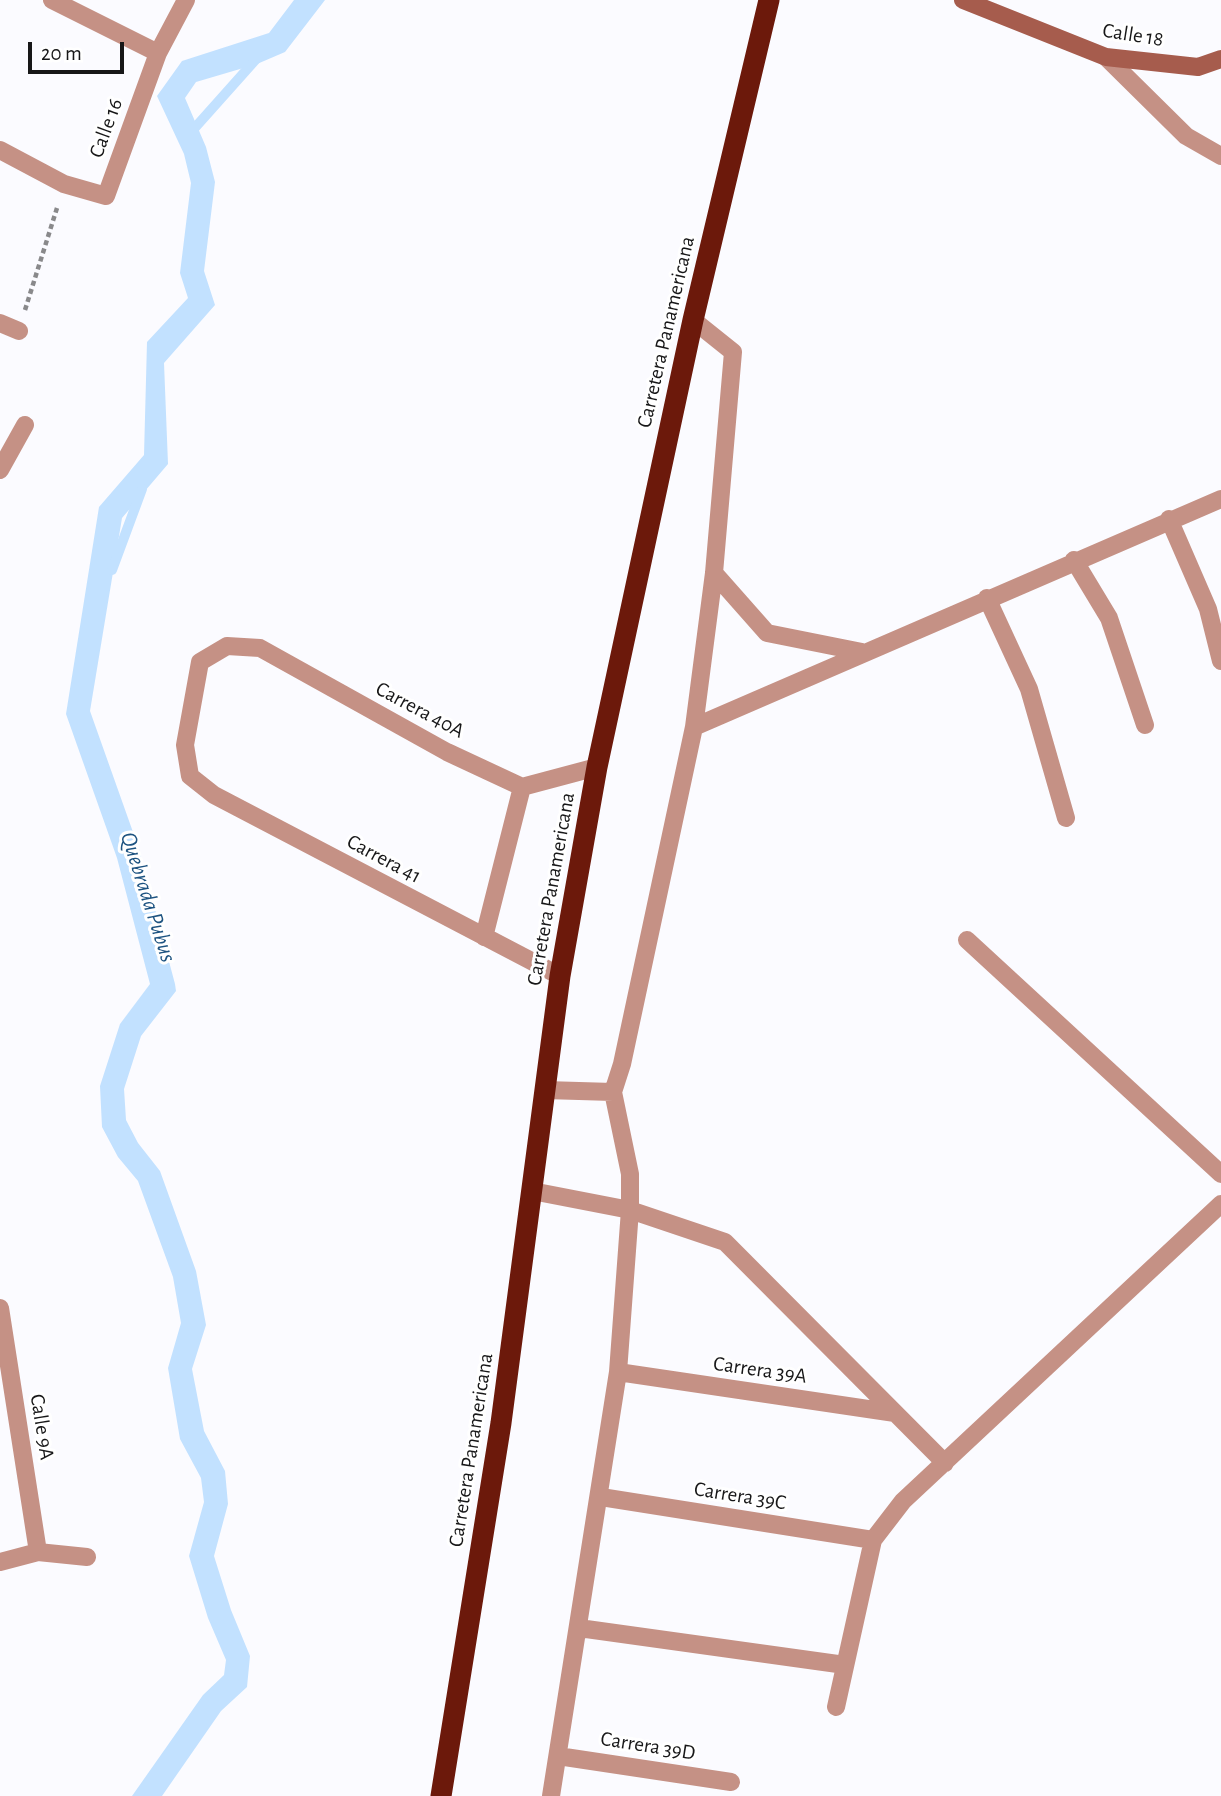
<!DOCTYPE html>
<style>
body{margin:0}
#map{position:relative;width:1221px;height:1796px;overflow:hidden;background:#fbfbff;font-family:"Alegreya Sans",sans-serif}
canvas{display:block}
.scale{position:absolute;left:28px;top:42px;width:96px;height:32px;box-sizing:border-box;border:4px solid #171718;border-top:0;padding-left:9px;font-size:21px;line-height:24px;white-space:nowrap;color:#171718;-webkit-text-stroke:5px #fff;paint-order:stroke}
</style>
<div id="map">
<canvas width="1221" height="1796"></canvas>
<div class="scale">20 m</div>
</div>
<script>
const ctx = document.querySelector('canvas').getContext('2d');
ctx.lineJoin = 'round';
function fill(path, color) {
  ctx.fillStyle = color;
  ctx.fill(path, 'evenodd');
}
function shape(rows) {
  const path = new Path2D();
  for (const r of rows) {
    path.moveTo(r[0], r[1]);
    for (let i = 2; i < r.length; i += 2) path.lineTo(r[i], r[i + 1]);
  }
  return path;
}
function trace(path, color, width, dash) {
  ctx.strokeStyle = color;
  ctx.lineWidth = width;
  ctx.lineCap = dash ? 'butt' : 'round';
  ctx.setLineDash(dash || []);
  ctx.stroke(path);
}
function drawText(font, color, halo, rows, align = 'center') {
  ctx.font = font + ' "Alegreya Sans",sans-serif';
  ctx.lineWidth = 6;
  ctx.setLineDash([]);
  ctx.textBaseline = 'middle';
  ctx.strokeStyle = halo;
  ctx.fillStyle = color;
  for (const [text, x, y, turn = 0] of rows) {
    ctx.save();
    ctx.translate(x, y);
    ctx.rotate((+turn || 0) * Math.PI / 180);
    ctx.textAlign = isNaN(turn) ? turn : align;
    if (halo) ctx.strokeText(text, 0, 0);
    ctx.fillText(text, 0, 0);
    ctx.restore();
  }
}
fill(shape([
 [294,0,325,0,285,52,257,64,196,82,185,98,206,147,215,182,204,271,215,305,164,363,168,464,122,518,90,711,139,849,175,984,176,991,141,1036,124,1089,126,1120,138,1143,160,1171,196,1271,206,1325,192,1369,204,1431,225,1471,228,1504,214,1556,231,1610,250,1656,247,1687,221,1711,162,1796,132,1796,203,1695,224,1675,226,1660,208,1618,189,1556,204,1502,201,1478,180,1439,168,1368,181,1323,173,1277,138,1181,118,1157,102,1127,100,1086,120,1024,150,984,117,858,66,714,99,507,144,455,147,342,188,298,180,273,191,183,184,154,157,96,182,61,269,33]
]), '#c2e1ff');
trace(shape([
 [193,136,192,131,258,57],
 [112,570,142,489]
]), '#c2e1ff', 10);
trace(shape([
 [25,310,57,208]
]), '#89898b', 4.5, [5, 3.5]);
trace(shape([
 [52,0,158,53],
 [1106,57,1186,136,1221,156],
 [0,150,64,184,106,196,158,53,186,0],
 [0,323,19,331],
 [0,470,25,425],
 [1169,519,1208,609,1221,661],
 [1074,560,1109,618,1145,725],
 [714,573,767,633,862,652],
 [987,598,1029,689,1066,818],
 [694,727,1221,499],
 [484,937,522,787],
 [967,940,1221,1174],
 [560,976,214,795,190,776,185,745,200,662,227,646,260,648,447,752,522,787,597,767],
 [545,1090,613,1092,622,1064,694,727,714,573,733,352,693,320],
 [532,1191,630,1210,725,1242,945,1463],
 [0,1308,38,1552],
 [618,1372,895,1413],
 [601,1497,873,1540],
 [0,1562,38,1552,87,1557],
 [579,1628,845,1665],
 [836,1707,873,1540,903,1501,1221,1204],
 [558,1756,731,1782],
 [551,1796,618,1372,630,1210,630,1174,613,1092]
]), '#c59185', 18);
trace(shape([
 [963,0,1106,57,1198,67,1221,59]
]), '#a65c4d', 18);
trace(shape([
 [441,1796,501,1423,560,976,597,767,693,320,769,0]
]), '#6c190b', 21);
drawText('21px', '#171718', '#fff', [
 ["Calle 18",1133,35,9],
 ["Calle 16",106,128,-70],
 ["Carretera Panamericana",666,332,-77],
 ["Carrera 40A",420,710,28],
 ["Carrera 41",384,859,28],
 ["Carretera Panamericana",551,889,-80],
 ["Carrera 39A",760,1370,8],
 ["Calle 9A",42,1427,81],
 ["Carretera Panamericana",471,1450,-81],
 ["Carrera 39C",740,1496,9],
 ["Carrera 39D",648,1746,9]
]);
drawText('italic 23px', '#1d5381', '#fff', [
 ["Quebrada Pubus",148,897,72]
]);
</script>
